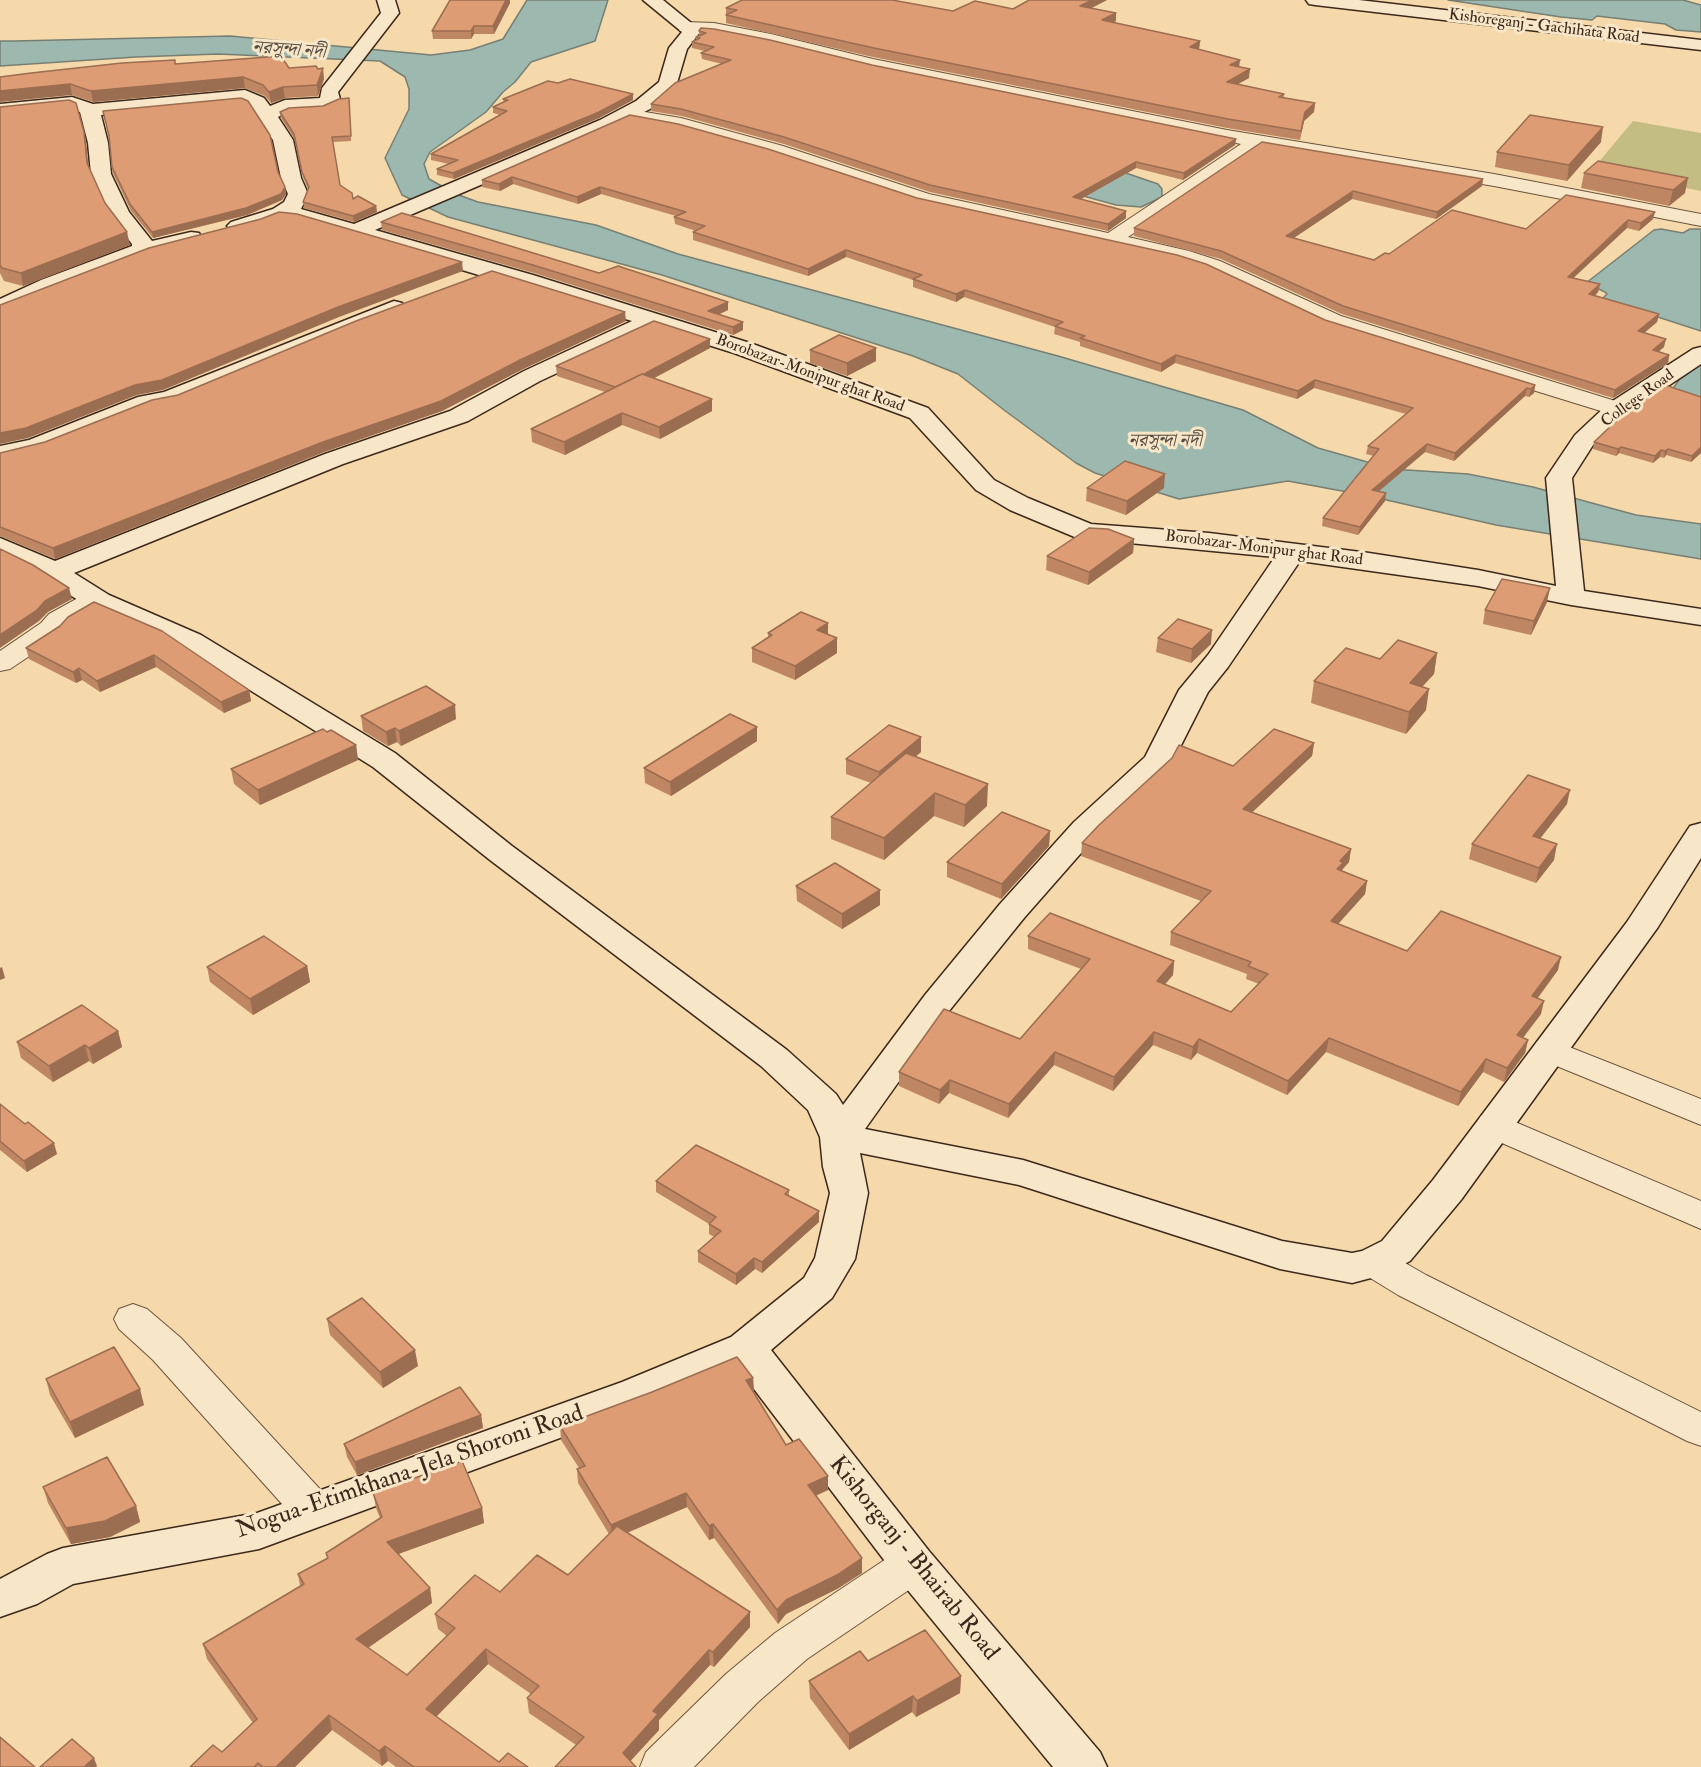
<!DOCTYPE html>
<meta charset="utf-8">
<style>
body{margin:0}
canvas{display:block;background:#f5d9aa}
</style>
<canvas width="1701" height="1767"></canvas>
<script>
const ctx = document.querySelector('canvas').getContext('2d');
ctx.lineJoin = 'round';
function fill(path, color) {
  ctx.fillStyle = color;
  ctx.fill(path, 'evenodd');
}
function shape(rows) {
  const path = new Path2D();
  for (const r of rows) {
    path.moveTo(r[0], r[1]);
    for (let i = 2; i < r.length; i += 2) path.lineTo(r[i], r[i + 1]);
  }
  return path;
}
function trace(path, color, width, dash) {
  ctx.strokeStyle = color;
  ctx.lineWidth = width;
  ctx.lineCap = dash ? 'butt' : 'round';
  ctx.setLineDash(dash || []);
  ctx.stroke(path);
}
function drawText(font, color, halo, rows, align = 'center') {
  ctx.font = font + ' "IM FELL Double Pica","Noto Serif Bengali",serif';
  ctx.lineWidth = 6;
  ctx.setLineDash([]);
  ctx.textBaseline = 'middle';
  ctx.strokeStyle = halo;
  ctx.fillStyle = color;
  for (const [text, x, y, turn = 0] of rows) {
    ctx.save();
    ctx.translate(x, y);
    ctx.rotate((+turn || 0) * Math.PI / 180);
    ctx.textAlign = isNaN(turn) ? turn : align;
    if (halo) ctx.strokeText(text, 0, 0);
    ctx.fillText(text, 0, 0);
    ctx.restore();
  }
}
fill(shape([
 [1633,121,1701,133,1701,191,1592,170]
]), '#c3bd84');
const water = shape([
 [527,0,608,0,595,41,531,62,515,82,503,92,486,112,430,152,424,164,429,179,456,194,478,202,596,225,678,254,1058,356,1243,410,1318,448,1392,469,1468,474,1533,487,1636,515,1701,524,1701,559,1496,525,1369,496,1288,481,1179,499,1095,473,1076,463,1004,410,958,374,913,356,662,275,448,217,402,195,385,158,409,109,409,89,405,77,380,61,218,54,136,57,0,66,0,41,15,41,230,36,431,55,470,50,503,39,527,0],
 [1448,0,1683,0,1701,5,1701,32,1676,30,1665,24,1597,16,1592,20,1561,17,1448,0],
 [1120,171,1158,184,1162,189,1162,197,1141,207,1116,205,1065,191,1120,171],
 [1661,229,1683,233,1690,229,1701,229,1701,331,1602,299,1607,294,1605,292,1586,283,1654,230,1661,229],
 [1701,363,1701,402,1672,390,1679,380,1701,363]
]);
fill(water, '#9db9af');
trace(water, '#777f74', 1.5);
const street = shape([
 [686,22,714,23,771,34,873,59,1227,130,1494,174,1701,214,1701,226,1494,186,1261,147,1128,237,1189,251,1220,261,1341,316,1625,404,1629,409,1625,414,1617,416,1325,326,1206,269,1177,260,917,203,769,154,679,129,621,118,618,114,621,110,627,109,681,118,783,146,929,194,1108,233,1241,144,873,69,771,44,714,33,680,31,678,27,680,23,686,22],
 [96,591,105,593,109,599,105,605,69,626,61,635,10,669,0,671,0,651,41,623,49,614,87,593,96,591],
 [1549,1039,1701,1099,1701,1125,1537,1058,1532,1050,1537,1042,1549,1039],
 [1494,1113,1701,1201,1701,1229,1481,1134,1476,1125,1481,1116,1494,1113],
 [1375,1249,1388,1253,1426,1275,1701,1412,1701,1446,1687,1441,1398,1295,1362,1273,1356,1263,1362,1253,1375,1249],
 [133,1304,147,1309,181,1338,329,1499,335,1511,329,1523,314,1528,299,1523,153,1360,119,1329,114,1319,119,1309,133,1304],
 [913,1546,928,1551,935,1564,928,1577,807,1659,758,1702,694,1767,640,1767,646,1752,726,1674,775,1633,898,1551,913,1546]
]);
const secondary = shape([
 [377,0,395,0,399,13,338,92,340,99,338,103,324,109,289,111,278,117,293,140,301,178,308,194,301,209,354,224,600,120,636,101,659,82,669,48,682,32,643,0,663,0,701,31,687,49,677,83,669,94,650,109,614,128,375,230,533,275,750,343,928,408,994,480,1028,498,1091,524,1209,533,1369,553,1478,570,1556,586,1546,478,1575,435,1608,404,1693,349,1701,347,1701,364,1626,414,1593,445,1572,478,1584,591,1701,609,1701,625,1571,605,1478,586,1300,561,1228,667,1208,692,1169,769,1096,836,1024,918,949,1011,865,1129,1023,1160,1282,1241,1352,1253,1362,1251,1382,1241,1433,1180,1627,922,1690,826,1701,823,1701,858,1658,927,1461,1200,1410,1261,1386,1274,1352,1283,1280,1269,1019,1185,860,1153,868,1193,855,1259,832,1298,771,1350,929,1551,1100,1752,1107,1767,1053,1767,897,1577,738,1368,652,1404,259,1549,73,1584,37,1604,0,1617,0,1579,47,1554,63,1548,257,1513,622,1382,731,1337,804,1278,815,1258,830,1193,823,1167,820,1137,808,1110,761,1066,490,860,373,767,181,647,89,607,37,574,0,556,0,538,55,561,325,454,450,411,524,371,632,321,299,221,281,219,238,232,231,230,227,226,231,222,273,209,284,202,288,194,281,178,273,140,250,106,242,102,101,115,108,143,111,174,129,212,152,241,191,232,199,233,202,238,199,243,150,255,0,314,0,299,41,280,132,246,132,244,109,214,91,174,88,143,80,112,71,109,0,116,0,104,72,97,93,104,245,90,264,98,270,106,285,100,320,98,322,88,381,13,377,0],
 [654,328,734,353,910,418,976,490,1010,510,1077,538,1275,557,1208,655,1179,690,1145,757,1074,822,1000,904,925,995,843,1105,836,1094,787,1050,512,846,395,753,201,635,109,595,74,573,343,464,468,421,540,381,654,328],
 [1306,0,1359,0,1701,40,1701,50,1315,5,1309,4,1306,0],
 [394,301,402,303,405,308,402,313,179,403,153,408,46,450,0,462,0,446,29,440,138,397,164,392,394,301]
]);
trace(street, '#6b5440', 2);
trace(secondary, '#3d281c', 3);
fill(street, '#f8e6c8');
fill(secondary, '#f8e6c8');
fill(shape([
 [510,0,510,3,494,34,474,34,471,39,433,39,432,31],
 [1029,0,1107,0,1091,8,1116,21,1113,23,1200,41,1199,49,1239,67,1249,78,1238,84,1284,94,1284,98,1315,103,1314,112,1304,121,1300,140,1227,128,873,57,726,23,726,8,953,11,1013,9],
 [699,31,872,65,1236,139,1235,145,1183,180,1136,168,1081,199,1126,218,1108,231,930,192,784,144,682,116,651,111,651,104,722,64,702,59,701,53,705,51,692,48,692,42,696,40,696,37,699,36],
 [175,64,289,68,324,79,318,96,285,98,271,103,265,96,245,88,93,102,72,95,0,77],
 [558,83,633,94,633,100,599,118,454,179,437,175,437,169,449,164,431,160,431,154,500,115,493,113,493,107,504,102,503,99],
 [349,98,351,141,333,142,340,185,352,193,353,199,376,206,377,212,354,222,304,208,303,202,308,189,303,177,295,140,281,118,280,112,323,106],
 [0,107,86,143,88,166,105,203,130,245,23,286,4,281,0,273],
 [630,115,917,198,1325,320,1535,385,1534,393,1529,397,1525,396,1454,461,1425,452,1379,491,1386,493,1385,501,1358,535,1322,526,1323,518,1374,456,1366,454,1368,446,1406,414,1314,388,1297,399,1175,363,1161,372,1080,346,1080,342,1054,334,1055,327,964,297,956,302,913,287,913,280,846,257,808,276,693,240,693,232,696,231,675,224,674,217,676,216,601,194,578,204,513,184,500,191,482,187,482,180],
 [1262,142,1483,179,1482,186,1436,219,1352,199,1293,238,1374,260,1389,254,1526,229,1566,195,1653,219,1639,231,1627,228,1573,278,1600,284,1598,292,1595,296,1659,314,1657,322,1644,333,1664,347,1658,352,1669,355,1668,363,1613,398,1342,314,1221,259,1134,236,1134,228],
 [1601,142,1567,181,1495,167,1497,152],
 [1598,161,1685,193,1669,206,1581,188,1584,173],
 [112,167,278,172,285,187,286,194,282,200,247,215,153,238,131,211,113,173],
 [381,222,599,273,728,310,719,314,743,322,743,330,733,335,534,273,382,230],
 [626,321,523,369,442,411,324,452,55,559,0,536,0,453],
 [710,348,654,378,712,411,660,439,622,425,565,455,532,442,531,429,605,392,557,376,556,366],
 [876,348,876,361,847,376,810,363,810,350],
 [1629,409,1701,453,1691,462,1666,455,1664,458,1660,457,1653,463,1619,453,1616,456,1593,449,1594,442],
 [1087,488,1164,488,1126,515,1086,501],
 [1134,539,1133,553,1088,585,1046,570,1047,556],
 [1547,602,1531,635,1483,624,1485,610],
 [68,617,249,690,251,701,224,713,156,667,100,692,82,680,76,683,29,659,26,648,60,626],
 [828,623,828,635,837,638,837,653,795,680,752,662,752,648,768,637,768,633],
 [1158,638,1211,644,1191,663,1156,652],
 [1437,653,1434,674,1422,687,1426,710,1406,734,1311,703,1314,681],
 [361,716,456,719,401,746,397,742,388,746,363,731],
 [327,732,356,745,358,760,260,805,234,784,231,769],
 [921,737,921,752,915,757,987,806,964,827,934,816,884,860,831,839,831,817,871,783,846,774,846,759],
 [757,741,671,796,645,783,644,768],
 [1314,743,1312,756,1252,812,1351,849,1349,862,1342,870,1342,871,1367,881,1365,894,1338,924,1407,951,1558,970,1538,998,1541,1014,1523,1038,1528,1040,1525,1053,1504,1082,1483,1072,1458,1106,1326,1052,1287,1095,1197,1053,1191,1060,1153,1045,1113,1091,1054,1065,1008,1118,949,1093,939,1104,899,1086,899,1072,1020,1039,1081,969,1028,949,1028,936,1174,961,1173,975,1164,984,1231,1012,1259,984,1246,979,1247,974,1170,945,1171,932,1201,901,1081,856,1082,843,1233,766],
 [1567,804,1540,839,1554,860,1536,883,1469,859,1472,844],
 [1050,831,1049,846,1001,899,947,877,947,862],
 [796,886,880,890,880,905,842,929,797,901],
 [307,966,310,982,253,1015,210,982,207,967],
 [118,1031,122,1047,93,1064,89,1061,53,1082,21,1058,17,1042],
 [0,1104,57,1154,27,1172,0,1150],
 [656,1181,789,1190,789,1196,819,1222,762,1273,755,1269,736,1285,698,1262,698,1251,714,1237,709,1234,709,1224,656,1192],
 [327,1319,418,1366,383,1388,330,1335],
 [753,1378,754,1392,786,1445,828,1476,828,1490,816,1495,862,1558,862,1573,837,1589,786,1614,778,1624,714,1538,709,1540,687,1507,627,1533,750,1627,714,1667,710,1665,659,1720,659,1730,630,1761,576,1745,529,1713,527,1698,531,1694,488,1664,436,1717,499,1762,528,1767,396,1767,388,1761,382,1766,332,1730,295,1767,190,1767,222,1752,253,1723,207,1659,203,1644,300,1586,298,1574,327,1558,326,1553,380,1518,376,1508,373,1493,482,1508,484,1523,398,1554,430,1588,432,1603,368,1648,407,1675,447,1636,438,1629,435,1614,500,1592,568,1575,609,1534,578,1483,577,1469,579,1468,561,1440,560,1426],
 [46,1379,144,1405,75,1438,50,1395],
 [481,1415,483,1428,357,1475,347,1457,344,1444],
 [43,1487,136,1506,140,1522,110,1537,71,1544,48,1503],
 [868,1661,961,1676,960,1693,916,1717,912,1712,849,1750,810,1698,809,1681]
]), '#bf8664');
fill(shape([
 [506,0,510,0,510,3,494,34,493,26],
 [1092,0,1107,0,1080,14,1080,6],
 [1116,13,1116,21,1101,28,1102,20],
 [474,26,474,34,471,39,471,31],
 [1200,41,1199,49,1190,47],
 [1240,60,1239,68,1230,65],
 [323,68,324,79,318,96,317,85],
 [1250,69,1249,78,1227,90,1227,82],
 [243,77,245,88,93,102,91,91],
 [70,84,72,95,0,102,0,91],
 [283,87,285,98,271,103,269,92],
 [633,94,633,100,599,118,454,179,453,173],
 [1315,103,1314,112,1304,121,1300,140,1305,112],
 [1603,127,1601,142,1567,181,1569,165],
 [84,132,86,143,89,175,87,163],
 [1236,139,1235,145,1183,180,1184,173],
 [1136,162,1136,168,1072,204,1073,197],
 [512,177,513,184,500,191,499,184],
 [1688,178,1685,193,1669,206,1673,190],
 [1483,179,1482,186,1436,219,1437,212],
 [285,187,286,194,282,200,247,215,153,238,152,232],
 [600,187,601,194,578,204,577,197],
 [1353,191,1352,199,1285,244,1286,236],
 [376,206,377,212,354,222,353,216],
 [1126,211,1126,218,1108,231,1108,224],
 [1655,212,1653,219,1639,231,1641,223],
 [1628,220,1627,228,1566,285,1568,277],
 [127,232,130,245,23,286,21,273],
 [846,250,846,257,808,276,808,269],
 [462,262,463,271,339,317,163,390,137,395,28,438,0,444,0,433,135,385,338,307],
 [1600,284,1598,292,1588,302,1589,294],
 [965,290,964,297,956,302,956,294],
 [728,302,728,310,709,319,708,311],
 [625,312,626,321,523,369,442,411,324,452,55,559,53,548,522,359],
 [1659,314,1657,322,1637,339,1638,331],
 [743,322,743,330,733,335,733,327],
 [710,339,710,348,619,397,618,388],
 [1666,339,1664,347,1651,358,1653,350],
 [876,348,876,361,847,376,847,363],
 [1176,355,1175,363,1161,372,1161,364],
 [1669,355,1668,363,1613,398,1615,390],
 [1315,380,1314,388,1297,399,1298,391],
 [1535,385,1534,393,1529,397,1531,389],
 [1527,388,1525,396,1454,461,1455,453],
 [712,399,712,411,660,439,659,427],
 [622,413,622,425,565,455,564,442],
 [1427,444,1425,452,1371,498,1372,490],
 [1621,447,1619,453,1616,456,1618,449],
 [1701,447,1701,453,1691,462,1692,456],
 [1668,449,1666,455,1664,458,1665,451],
 [1661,450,1660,457,1653,463,1655,456],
 [1165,474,1164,488,1126,515,1127,501],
 [1386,493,1385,501,1358,535,1360,527],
 [1134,539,1133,553,1088,585,1089,572],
 [69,588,72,599,48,612,39,621,0,648,0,635,45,601],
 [1550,588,1547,602,1531,635,1534,621],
 [828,623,828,637,817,630],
 [1212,630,1211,644,1191,663,1192,649],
 [837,638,837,653,795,680,795,666],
 [1437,653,1434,674,1406,704,1410,683],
 [154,655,156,667,100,692,97,681],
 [79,668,82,680,76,683,73,672],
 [1429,689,1426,710,1406,734,1409,712],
 [249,690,251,701,224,713,221,702],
 [455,705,456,719,401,746,399,731],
 [757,727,757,741,671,796,670,782],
 [395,728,397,742,388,746,386,732],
 [921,737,921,752,879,787,879,772],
 [1314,743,1312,756,1242,822,1243,809],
 [356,745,358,760,260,805,258,790],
 [988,784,987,806,964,827,965,805],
 [1570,790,1567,804,1530,851,1533,836],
 [935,793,934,816,884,860,884,838],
 [1050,831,1049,846,1001,899,1002,884],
 [1557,844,1554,860,1536,883,1539,868],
 [1351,849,1349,862,1342,870,1341,876,1337,869,1340,861],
 [1367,881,1365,894,1329,934,1331,921],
 [880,890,880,905,842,929,842,914],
 [1561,957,1558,970,1529,1009,1532,996],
 [1174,961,1173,975,1156,995,1157,981],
 [307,966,310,982,253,1015,250,999],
 [2,967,5,978,0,980,0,968],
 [1544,1001,1541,1014,1514,1049,1517,1035],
 [118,1031,122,1047,93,1064,89,1048],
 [1154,1032,1153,1045,1113,1091,1114,1077],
 [1329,1038,1326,1052,1287,1095,1288,1081],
 [1199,1039,1197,1053,1191,1060,1193,1047],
 [1528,1040,1525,1053,1504,1082,1507,1068],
 [85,1045,89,1061,53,1082,49,1066],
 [1055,1052,1054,1065,1008,1118,1009,1104],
 [1486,1059,1483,1072,1458,1106,1461,1092],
 [950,1080,949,1093,939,1104,940,1090],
 [54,1143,57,1154,27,1172,24,1161],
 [819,1211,819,1222,762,1273,762,1262],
 [754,1258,755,1269,736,1285,736,1274],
 [415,1350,418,1366,383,1388,380,1372],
 [753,1378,754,1392,746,1380],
 [140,1389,144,1405,75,1438,70,1422],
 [481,1415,483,1428,357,1475,355,1462],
 [828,1476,828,1490,809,1499,808,1485],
 [686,1493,687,1507,612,1539,611,1525],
 [136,1506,140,1522,110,1537,71,1544,66,1528],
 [482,1508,484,1523,390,1557,387,1542],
 [713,1524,714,1538,709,1540,709,1526],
 [862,1558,862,1573,837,1589,786,1614,778,1624,777,1610,786,1600],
 [430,1588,432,1603,359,1654,356,1639],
 [750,1612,750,1627,714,1667,713,1652],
 [486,1649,488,1664,429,1724,426,1709],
 [709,1650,710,1665,659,1720,659,1730,625,1767,623,1753,653,1711],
 [961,1676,960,1693,916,1717,917,1701],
 [913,1696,912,1712,849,1750,849,1734],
 [329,1715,332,1730,295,1767,276,1767],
 [385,1746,388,1761,382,1766,379,1751],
 [94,1758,97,1766,96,1767,84,1767]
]), '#9b6d51');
const building = shape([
 [450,0,506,0,493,26,474,26,471,31,432,31,450,0],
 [742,0,892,0,953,11,975,1,1013,9,1029,0,1092,0,1080,6,1116,13,1102,20,1200,41,1190,47,1240,60,1230,65,1250,69,1227,82,1284,94,1279,97,1315,103,1305,112,1301,131,1228,119,874,48,726,15,737,10,726,8,742,0],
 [701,28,714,29,770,40,872,65,1236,139,1184,173,1136,162,1073,197,1126,211,1108,224,930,185,784,137,681,109,651,104,675,83,731,60,701,53,714,47,692,42,700,38,696,37,706,33,699,31,701,28],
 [281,56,289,68,316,66,318,69,323,68,317,85,283,87,269,92,263,85,243,77,91,91,70,84,0,91,0,77,31,73,122,63,175,60,175,64,281,56],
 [570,79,633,94,599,112,453,173,437,169,458,160,431,154,507,111,493,107,508,100,503,99,548,81,558,83,570,79],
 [241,98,248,101,270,135,278,172,285,187,281,194,246,208,152,232,130,204,112,167,109,136,103,111,241,98],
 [349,98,351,136,332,137,340,185,352,193,353,199,358,196,376,206,353,216,303,202,309,187,302,172,294,134,280,112,289,108,323,106,339,99,349,98],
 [69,100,76,103,84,132,87,163,105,203,127,232,21,273,2,268,0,265,0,107,69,100],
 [630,115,678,124,768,149,917,198,1177,255,1206,264,1325,320,1535,385,1531,389,1527,388,1455,453,1427,444,1372,490,1386,493,1360,527,1323,518,1379,449,1368,446,1413,408,1315,380,1298,391,1176,355,1161,364,1080,338,1085,336,1055,326,1063,322,965,290,956,294,913,279,922,275,846,250,808,269,693,232,705,226,674,217,686,212,600,187,577,197,512,177,499,184,482,180,630,115],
 [1530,115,1603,127,1569,165,1497,152,1530,115],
 [1262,142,1483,179,1437,212,1353,191,1286,236,1374,260,1385,253,1389,254,1452,210,1526,229,1566,195,1655,212,1641,223,1628,220,1568,277,1600,284,1589,294,1659,314,1638,331,1666,339,1653,350,1669,355,1615,390,1343,306,1221,251,1134,228,1262,142],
 [1598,161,1688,178,1673,190,1584,173,1598,161],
 [279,212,297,214,462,262,338,307,162,380,135,385,26,428,0,433,0,305,149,248,261,219,279,212],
 [402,213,599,273,618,266,728,302,708,311,743,322,733,327,533,265,381,222,402,213],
 [492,271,625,312,522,359,441,401,323,442,53,548,0,527,0,453,45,442,152,400,178,395,356,321,492,271],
 [654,321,710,339,644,374,642,374,615,387,556,366,654,321],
 [839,335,876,348,847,363,810,350,839,335],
 [642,374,712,399,659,427,622,413,564,442,531,429,642,374],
 [1665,385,1701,397,1701,447,1692,456,1668,449,1665,451,1661,450,1655,456,1621,447,1618,449,1594,442,1629,409,1665,385],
 [1125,461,1165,474,1127,501,1087,488,1125,461],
 [1089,528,1108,529,1134,539,1089,572,1047,556,1089,528],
 [0,549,33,565,69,588,45,601,37,610,0,635,0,549],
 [1502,579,1550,588,1534,621,1485,610,1502,579],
 [94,602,162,631,249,690,221,702,154,655,97,681,79,668,73,672,26,648,60,626,68,617,94,602],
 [801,612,828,623,817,630,837,638,795,666,752,648,772,635,768,633,801,612],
 [1178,619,1212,630,1192,649,1158,638,1178,619],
 [1398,640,1437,653,1410,683,1429,689,1409,712,1314,681,1346,648,1380,659,1398,640],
 [426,686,455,705,399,731,395,728,386,732,361,716,426,686],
 [730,714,757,727,670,782,644,768,730,714],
 [889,725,921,737,879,772,846,759,889,725],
 [323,729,327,732,331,730,356,745,258,790,231,769,323,729],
 [1274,729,1314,743,1243,809,1351,849,1340,861,1343,863,1337,869,1367,881,1331,921,1407,951,1441,911,1561,957,1532,996,1544,1001,1517,1035,1528,1040,1507,1068,1486,1059,1461,1092,1329,1038,1288,1081,1199,1039,1193,1047,1154,1032,1114,1077,1055,1052,1009,1104,950,1080,940,1090,899,1072,944,1009,1020,1039,1090,959,1028,936,1050,913,1174,961,1157,981,1231,1012,1268,974,1248,966,1251,962,1171,932,1211,891,1082,843,1099,825,1172,758,1179,745,1233,766,1274,729],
 [906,753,988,784,965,805,935,793,884,838,831,817,906,753],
 [1528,775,1570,790,1533,836,1557,844,1539,868,1472,844,1528,775],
 [1002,812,1050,831,1002,884,947,862,1002,812],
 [835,863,880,890,842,914,796,886,835,863],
 [264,936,307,966,250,999,207,967,264,936],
 [82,1005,118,1031,89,1048,85,1045,49,1066,17,1042,82,1005],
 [0,1104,25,1124,28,1122,54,1143,24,1161,0,1141,0,1104],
 [696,1145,789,1190,785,1194,819,1211,762,1262,754,1258,736,1274,698,1251,721,1231,709,1224,716,1217,656,1181,696,1145],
 [362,1298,415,1350,380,1372,327,1319,362,1298],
 [114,1347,140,1389,70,1422,46,1379,114,1347],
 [737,1357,753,1378,746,1380,786,1445,799,1439,828,1476,808,1485,862,1558,837,1575,786,1600,777,1610,713,1524,709,1526,686,1493,611,1525,577,1469,585,1466,560,1426,652,1392,737,1357],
 [460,1387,481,1415,355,1462,344,1444,460,1387],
 [107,1457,136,1506,105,1521,66,1528,43,1487,107,1457],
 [462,1461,482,1508,387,1542,430,1588,356,1639,407,1675,455,1628,435,1614,475,1575,500,1592,537,1555,568,1575,617,1526,750,1612,713,1652,709,1650,653,1711,658,1714,623,1753,636,1767,555,1767,584,1737,527,1698,539,1686,486,1649,426,1709,499,1762,508,1753,528,1767,414,1767,385,1746,379,1751,329,1715,276,1767,263,1767,258,1763,254,1767,190,1767,213,1745,222,1752,257,1719,203,1644,304,1584,298,1574,328,1558,326,1553,382,1517,373,1493,462,1461],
 [925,1630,961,1676,917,1701,913,1696,849,1734,809,1681,860,1651,868,1661,925,1630],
 [0,1737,35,1767,0,1767,0,1737],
 [72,1739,94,1758,84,1767,40,1767,72,1739]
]);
fill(building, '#de9c74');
trace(building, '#9b6d51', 1.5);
drawText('16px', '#3d281c', '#f8e6c8', [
 ["Kishoreganj - Gachihata Road",1544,27,7],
 ["Borobazar-Monipur ghat Road",810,374,20],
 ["College Road",1638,399,-36],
 ["Borobazar-Monipur ghat Road",1264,549,7]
]);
drawText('italic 18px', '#554c41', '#f8e6c8', [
 ["নরসুন্দা নদী",289,51,4],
 ["নরসুন্দা নদী",1165,442]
]);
drawText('24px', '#3d281c', '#f8e6c8', [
 ["Nogua-Etimkhana-Jela Shoroni Road",410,1473,-19],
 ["Kishorganj - Bhairab Road",913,1559,51]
]);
</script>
